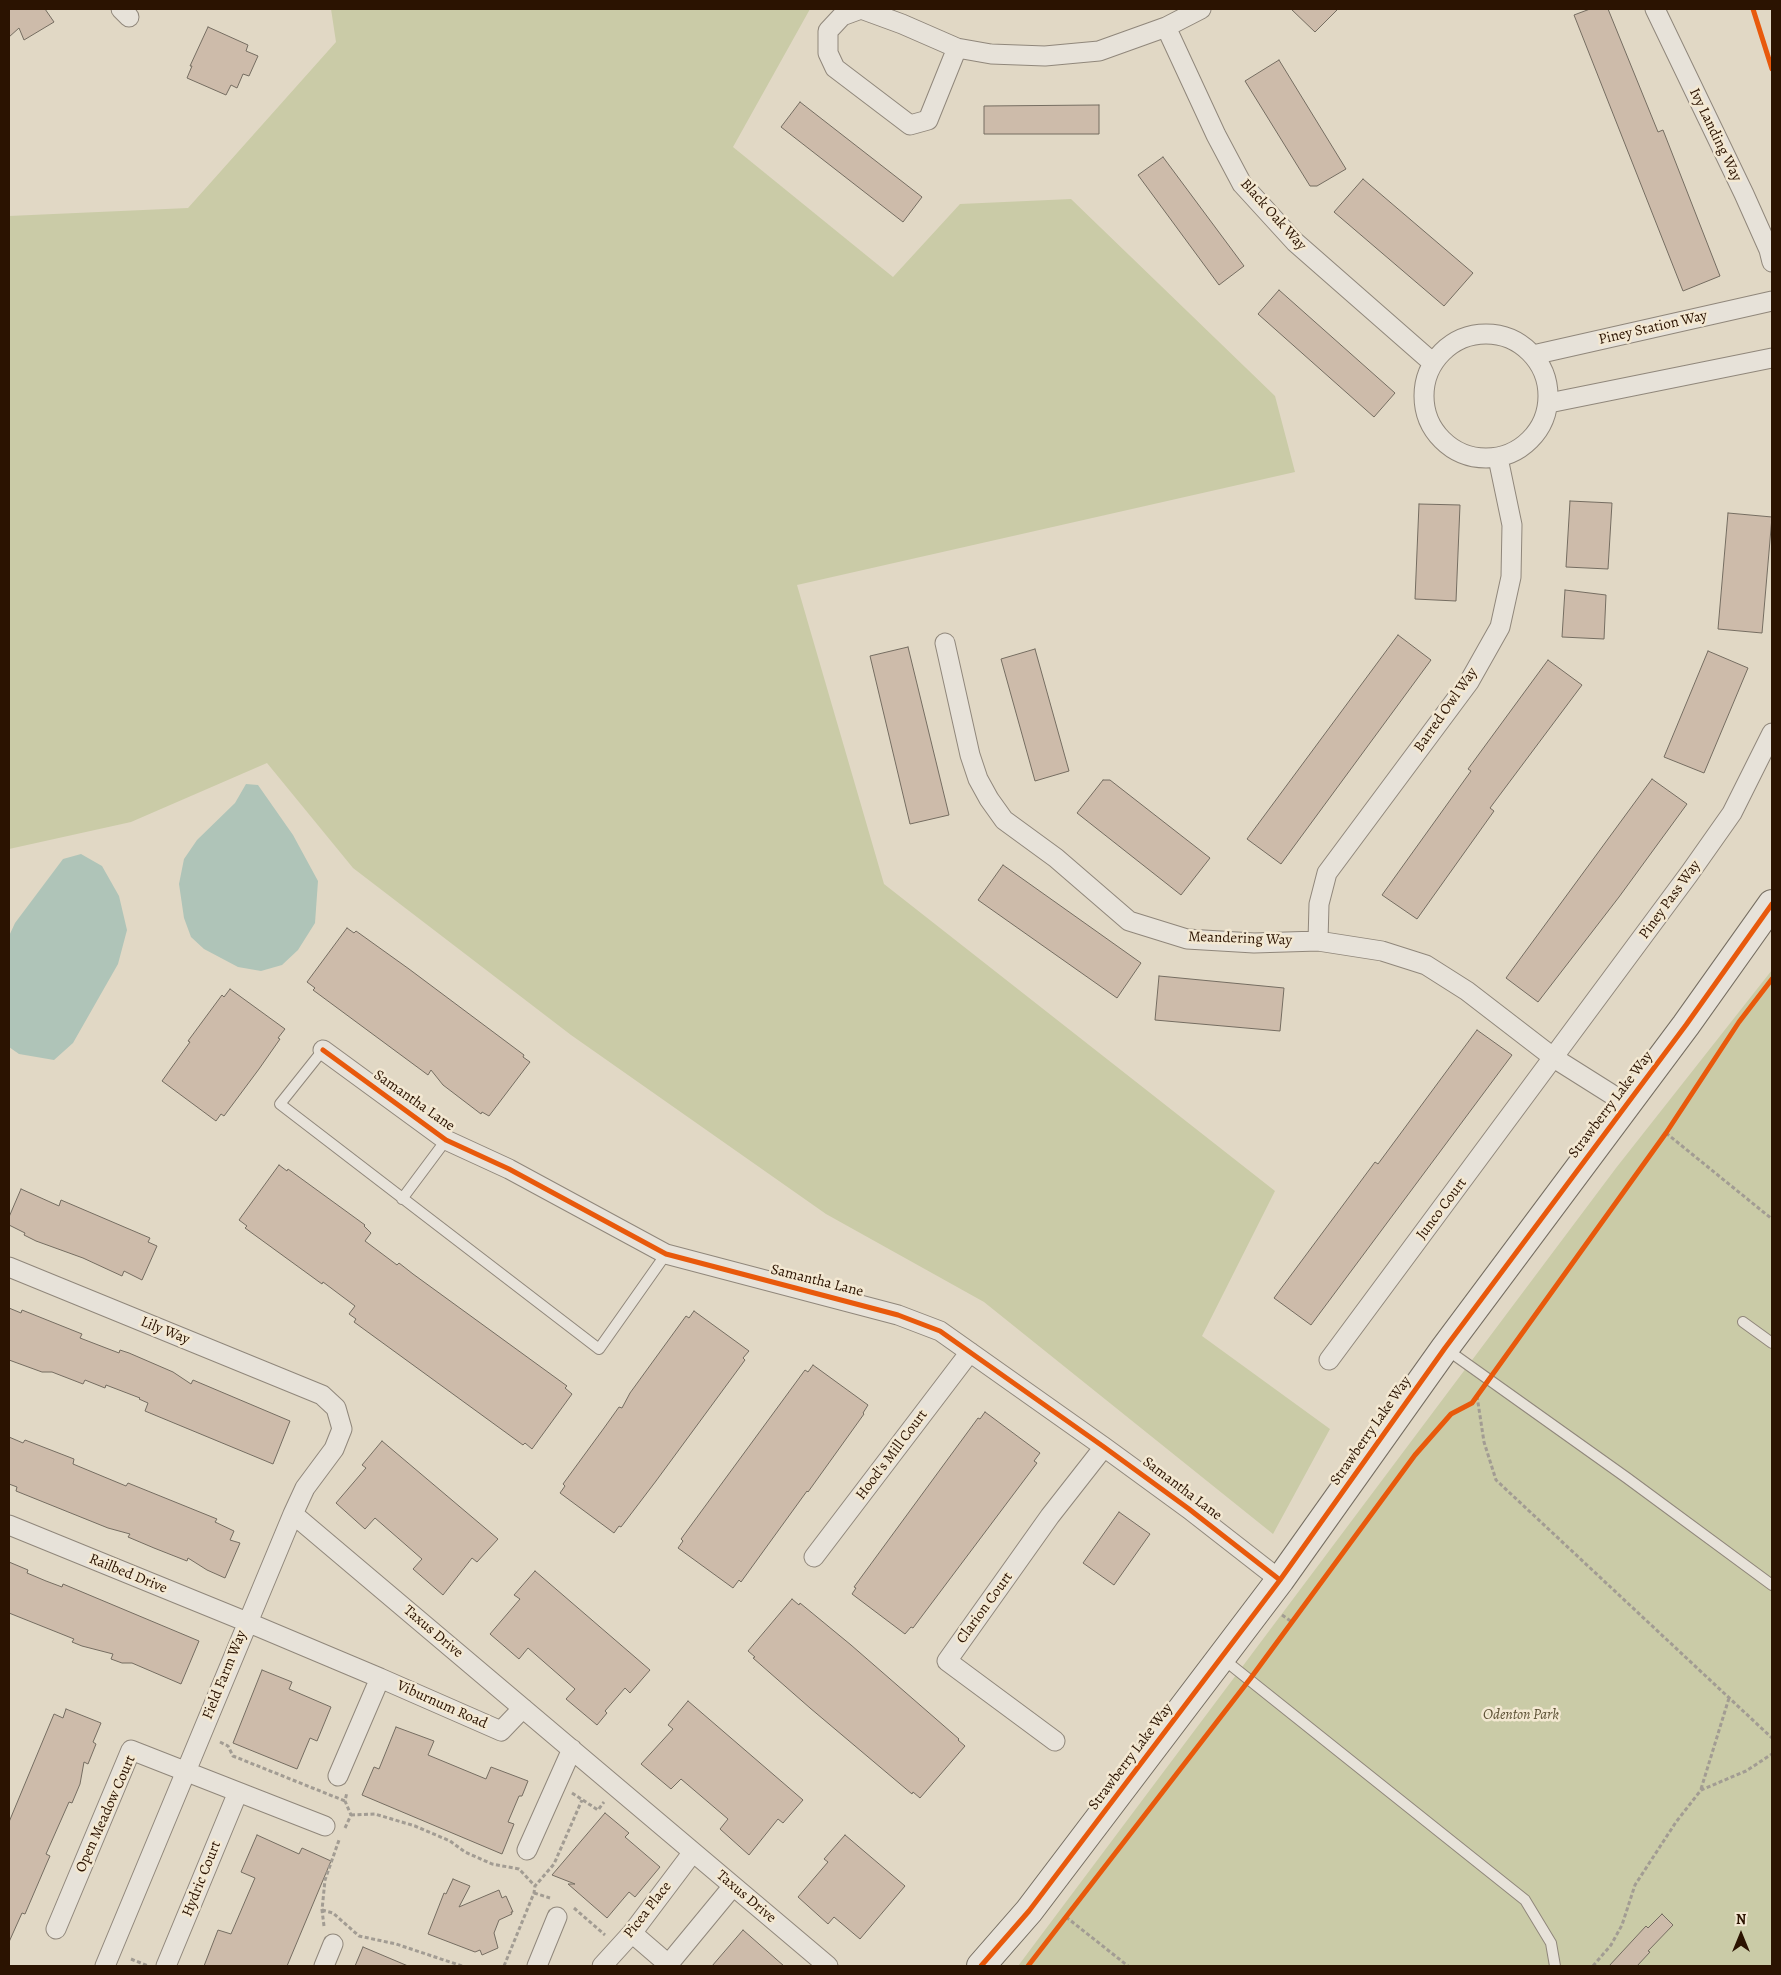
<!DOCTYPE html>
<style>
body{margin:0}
#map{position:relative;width:1781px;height:1975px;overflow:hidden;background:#e1d8c5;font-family:Alegreya,serif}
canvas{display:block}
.frame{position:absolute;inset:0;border:10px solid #2b1301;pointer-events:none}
.north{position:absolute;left:1716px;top:1910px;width:50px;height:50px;-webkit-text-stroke:4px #f3e8d2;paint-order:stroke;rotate:0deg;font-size:14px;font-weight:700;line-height:20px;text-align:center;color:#2b1301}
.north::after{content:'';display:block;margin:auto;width:18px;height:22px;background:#2b1301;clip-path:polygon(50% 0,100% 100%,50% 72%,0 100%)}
</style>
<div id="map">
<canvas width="1781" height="1975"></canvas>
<div class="frame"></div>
<div class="north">N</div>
</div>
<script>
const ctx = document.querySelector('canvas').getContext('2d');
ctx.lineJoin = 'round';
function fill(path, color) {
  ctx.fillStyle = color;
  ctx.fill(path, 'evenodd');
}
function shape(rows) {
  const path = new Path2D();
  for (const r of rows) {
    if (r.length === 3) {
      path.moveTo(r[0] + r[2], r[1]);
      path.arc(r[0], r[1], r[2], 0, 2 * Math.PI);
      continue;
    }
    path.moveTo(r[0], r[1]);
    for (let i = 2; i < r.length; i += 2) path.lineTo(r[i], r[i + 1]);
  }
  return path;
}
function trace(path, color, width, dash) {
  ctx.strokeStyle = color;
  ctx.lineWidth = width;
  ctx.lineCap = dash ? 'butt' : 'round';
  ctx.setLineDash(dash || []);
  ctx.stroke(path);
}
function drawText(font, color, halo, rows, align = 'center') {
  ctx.font = font + ' Alegreya,serif';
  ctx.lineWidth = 5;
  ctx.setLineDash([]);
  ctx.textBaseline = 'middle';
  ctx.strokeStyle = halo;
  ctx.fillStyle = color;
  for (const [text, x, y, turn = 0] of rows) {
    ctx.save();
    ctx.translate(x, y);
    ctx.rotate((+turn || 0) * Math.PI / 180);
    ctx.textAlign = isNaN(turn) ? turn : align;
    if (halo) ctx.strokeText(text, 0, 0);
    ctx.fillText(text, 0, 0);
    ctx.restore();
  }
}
fill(shape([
 [331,9,810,9,733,147,893,277,960,204,1071,199,1275,396,1295,472,797,585,884,884,1275,1191,1202,1336,1330,1429,1273,1534,984,1302,826,1214,571,1035,353,868,267,763,131,822,9,849,9,216,188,208,336,42],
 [1772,970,1772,1966,1018,1966,1616,1168]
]), '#cacba7');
fill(shape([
 [246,784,258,785,293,835,318,881,315,923,298,950,282,965,261,971,238,967,204,949,191,937,184,918,179,884,184,859,197,840,235,803],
 [81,854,102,866,119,896,127,930,118,964,73,1043,54,1060,19,1054,9,1047,9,936,15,923,63,859]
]), '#afc4b8');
const building = shape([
 [9,9,45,9,54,22,24,40,19,28,9,37,9,9],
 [1291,9,1338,9,1315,32,1291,9],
 [1590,9,1608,9,1658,132,1663,130,1720,276,1683,291,1574,15,1590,9],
 [208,27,248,45,246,51,258,56,249,76,243,74,237,88,231,85,226,95,187,78,192,66,190,66,208,27],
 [1279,60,1346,169,1317,186,1310,186,1245,81,1279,60],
 [800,102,922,197,903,222,781,127,800,102],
 [1099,105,1099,134,984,134,984,106,1099,105],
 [1163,157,1244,266,1219,285,1138,175,1163,157],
 [1363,179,1473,273,1444,306,1334,212,1363,179],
 [1279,290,1395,393,1374,417,1258,314,1279,290],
 [1570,501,1612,503,1608,569,1566,567,1570,501],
 [1419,504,1460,505,1456,601,1415,599,1419,504],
 [1728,513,1772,517,1762,633,1718,629,1728,513],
 [1565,590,1606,595,1604,639,1562,637,1565,590],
 [1398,635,1431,660,1281,864,1247,839,1398,635],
 [908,647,949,815,910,824,870,656,908,647],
 [1035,649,1069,771,1035,781,1001,659,1035,649],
 [1708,651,1748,668,1704,773,1664,757,1708,651],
 [1548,660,1582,685,1490,808,1494,811,1417,919,1382,895,1471,771,1468,769,1548,660],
 [1652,779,1687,804,1619,897,1538,1002,1506,978,1652,779],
 [1103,780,1110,780,1210,858,1181,895,1077,813,1103,780],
 [1003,865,1141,963,1117,998,978,900,1003,865],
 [347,928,354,933,356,931,409,969,524,1055,523,1057,530,1062,489,1116,482,1112,481,1114,443,1085,431,1070,428,1075,313,990,315,988,307,982,347,928],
 [1159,976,1284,988,1280,1031,1155,1020,1159,976],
 [230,989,285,1029,278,1038,280,1039,259,1069,224,1116,221,1114,216,1121,162,1081,190,1042,188,1041,222,995,224,997,230,989],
 [1477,1030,1512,1055,1311,1325,1274,1298,1375,1162,1378,1164,1477,1030],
 [279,1165,287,1171,288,1169,365,1225,364,1226,371,1233,365,1241,397,1265,399,1263,413,1274,567,1386,565,1388,572,1394,532,1449,525,1443,523,1445,354,1322,356,1319,349,1314,355,1306,323,1282,322,1284,245,1228,247,1226,239,1220,279,1165],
 [21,1189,59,1206,61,1200,150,1238,148,1242,157,1246,142,1280,124,1271,122,1276,83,1258,36,1241,24,1235,25,1233,9,1225,9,1217,21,1189],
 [9,1308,21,1313,22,1310,82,1334,80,1338,119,1353,120,1350,129,1353,173,1372,191,1384,193,1380,290,1421,273,1464,145,1411,148,1403,139,1399,140,1398,106,1385,105,1388,85,1380,83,1384,52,1372,42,1372,9,1360,9,1308],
 [694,1311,749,1351,743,1358,745,1360,656,1481,621,1527,619,1526,614,1533,560,1493,565,1486,563,1484,604,1428,619,1407,622,1408,630,1393,686,1316,689,1318,694,1311],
 [813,1365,868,1405,863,1413,864,1414,808,1492,807,1491,741,1582,739,1580,733,1588,678,1548,683,1541,681,1539,805,1370,808,1372,813,1365],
 [985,1412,1040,1453,1034,1461,1037,1463,913,1628,911,1627,905,1634,852,1594,856,1588,854,1587,978,1418,980,1419,985,1412],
 [9,1437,23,1443,25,1440,74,1459,73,1464,126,1486,128,1483,217,1519,215,1522,234,1531,230,1540,240,1543,225,1578,207,1570,188,1558,187,1561,154,1548,128,1537,130,1534,108,1528,16,1491,17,1487,9,1484,9,1437],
 [382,1441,498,1539,477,1562,472,1558,443,1595,413,1569,422,1559,375,1518,365,1529,336,1503,366,1468,362,1465,382,1441],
 [1119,1512,1150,1534,1114,1585,1083,1563,1119,1512],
 [9,1562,28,1570,27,1573,46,1581,62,1587,63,1584,199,1641,181,1684,132,1663,122,1663,111,1659,113,1654,82,1646,72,1642,74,1639,9,1613,9,1562],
 [535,1571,650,1670,630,1693,625,1688,605,1711,607,1713,597,1725,566,1699,575,1689,528,1648,519,1659,490,1634,520,1599,514,1595,535,1571],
 [792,1599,799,1605,800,1603,851,1645,959,1739,958,1740,965,1746,920,1798,913,1792,912,1794,810,1708,753,1658,755,1657,748,1651,792,1599],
 [262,1670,292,1682,289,1689,331,1707,317,1741,310,1738,297,1769,233,1743,262,1670],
 [688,1701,803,1800,783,1823,778,1819,749,1855,720,1829,728,1819,681,1779,671,1789,641,1764,673,1729,668,1725,688,1701],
 [66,1709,101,1723,93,1742,96,1744,88,1764,84,1762,80,1784,72,1803,69,1802,46,1854,50,1856,46,1865,25,1914,22,1913,9,1942,9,1822,54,1714,63,1718,66,1709],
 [396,1727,434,1741,428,1755,486,1779,491,1767,528,1781,522,1796,519,1796,508,1822,514,1824,502,1854,362,1795,374,1767,379,1769,396,1727],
 [605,1813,629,1833,625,1837,660,1867,635,1897,629,1892,607,1918,568,1884,575,1884,552,1875,605,1813],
 [257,1835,299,1854,302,1848,331,1861,287,1966,204,1966,218,1930,231,1934,255,1878,241,1872,257,1835],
 [845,1835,905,1886,860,1939,834,1917,828,1924,798,1897,828,1862,824,1859,845,1835],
 [453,1879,470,1886,459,1907,499,1890,502,1898,506,1896,513,1912,511,1912,512,1914,499,1920,494,1933,498,1948,482,1955,480,1950,475,1952,428,1934,444,1893,446,1894,453,1879],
 [1662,1914,1673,1925,1648,1951,1650,1952,1637,1966,1609,1966,1646,1926,1648,1928,1662,1914],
 [743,1930,784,1966,712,1966,743,1930],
 [363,1947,408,1966,355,1966,363,1947]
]);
fill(building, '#cdbbaa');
trace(building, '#756d61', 1);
const lane = shape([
 [323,1050,280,1104,599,1349,666,1254],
 [402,1199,446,1140],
 [1743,1322,1772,1343],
 [1446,1349,1627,1478,1772,1585],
 [1222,1658,1525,1900,1551,1943,1555,1966]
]);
const street = shape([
 [121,9,129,17],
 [1655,9,1744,194,1769,250,1772,262],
 [1166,27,1216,135,1242,184,1295,242,1433,363],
 [957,48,928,120,910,125,835,68,828,53,828,31,842,16,861,9,902,24,957,48,991,54,1045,56,1099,51,1166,27,1201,9],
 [1486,396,62],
 [1533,355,1772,301],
 [1549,403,1772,358],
 [945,643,970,755,978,779,989,799,1004,820,1056,858,1129,921,1187,939,1254,943,1318,941,1382,951,1426,965,1467,991,1554,1058,1627,1104],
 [1318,941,1319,904,1327,873,1469,682,1500,627,1511,577,1512,525,1498,458],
 [323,1050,446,1140,509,1169,666,1254,898,1315,940,1331,1104,1447,1189,1509,1280,1580],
 [9,1267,322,1395,336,1408,342,1429,334,1449,305,1488,293,1514,105,1966],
 [1329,1360,1689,874,1732,813,1772,733],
 [293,1514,828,1966],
 [9,1525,247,1622,380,1678,338,1776],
 [814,1557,970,1352],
 [380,1678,501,1731,523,1708],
 [1055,1741,947,1661,1050,1516,1104,1447],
 [527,1850,572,1749],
 [56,1929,131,1750,325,1826],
 [632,1933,668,1964],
 [166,1966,238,1792],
 [324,1966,333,1944],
 [537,1966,557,1917],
 [602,1966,632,1933,693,1852],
 [667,1966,733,1886]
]);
const secondary = shape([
 [981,1966,1029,1911,1280,1580,1445,1348,1686,1025,1772,904]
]);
trace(lane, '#90877b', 12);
trace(street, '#90877b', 21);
trace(secondary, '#756d61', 30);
trace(shape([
 [1666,1133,1772,1219],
 [1477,1396,1484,1442,1496,1480,1772,1738],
 [1282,1615,1292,1622],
 [220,1742,228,1746,233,1756,345,1801],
 [1701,1789,1729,1698],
 [572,1793,598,1810,604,1802],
 [351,1815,375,1814,415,1826,450,1841,465,1852,492,1864,519,1869,535,1886],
 [345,1828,351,1815,345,1801,347,1792],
 [534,1893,550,1898],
 [574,1908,605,1935],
 [322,1910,333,1913,359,1936,396,1944,462,1966],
 [1066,1917,1128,1966],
 [324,1926,322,1910,325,1880,339,1840],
 [131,1959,148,1966],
 [504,1966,534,1893,535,1886,554,1864,582,1800],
 [1593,1966,1611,1945,1622,1925,1635,1885,1676,1822,1701,1790,1746,1771,1772,1754]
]), '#a29c93', 3, [4, 2.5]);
trace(lane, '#e7e2d9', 10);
trace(street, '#e7e2d9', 19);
trace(secondary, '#e7e2d9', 28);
trace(shape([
 [1753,9,1772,69],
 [323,1050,446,1140,509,1169,666,1254,898,1315,940,1331,1104,1447,1189,1509,1280,1580],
 [981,1966,1029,1911,1280,1580,1445,1348,1686,1025,1772,904],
 [1028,1966,1250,1679,1415,1455,1451,1414,1472,1403,1666,1133,1739,1022,1772,979]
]), '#e8590c', 5);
drawText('15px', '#2b1301', '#f3e8d2', [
 ["Ivy Landing Way",1715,135,64],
 ["Black Oak Way",1273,215,48],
 ["Piney Station Way",1653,328,-13],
 ["Barred Owl Way",1446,710,-55],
 ["Piney Pass Way",1670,900,-54],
 ["Meandering Way",1240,939,2],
 ["Samantha Lane",414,1101,35],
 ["Strawberry Lake Way",1611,1105,-53],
 ["Junco Court",1442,1209,-53],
 ["Samantha Lane",817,1281,14],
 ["Lily Way",165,1331,22],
 ["Strawberry Lake Way",1371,1431,-55],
 ["Hood's Mill Court",892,1455,-53],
 ["Samantha Lane",1182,1489,37],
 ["Railbed Drive",128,1574,22],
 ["Clarion Court",985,1608,-54],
 ["Taxus Drive",433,1632,40],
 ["Field Farm Way",225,1675,-68],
 ["Viburnum Road",442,1705,24],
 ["Strawberry Lake Way",1131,1757,-53],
 ["Open Meadow Court",106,1814,-66],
 ["Hydric Court",202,1879,-68],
 ["Taxus Drive",746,1897,40],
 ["Picea Place",648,1910,-52]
]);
drawText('italic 15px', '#5c5033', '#f3e8d2', [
 ["Odenton Park",1521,1715]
]);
</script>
